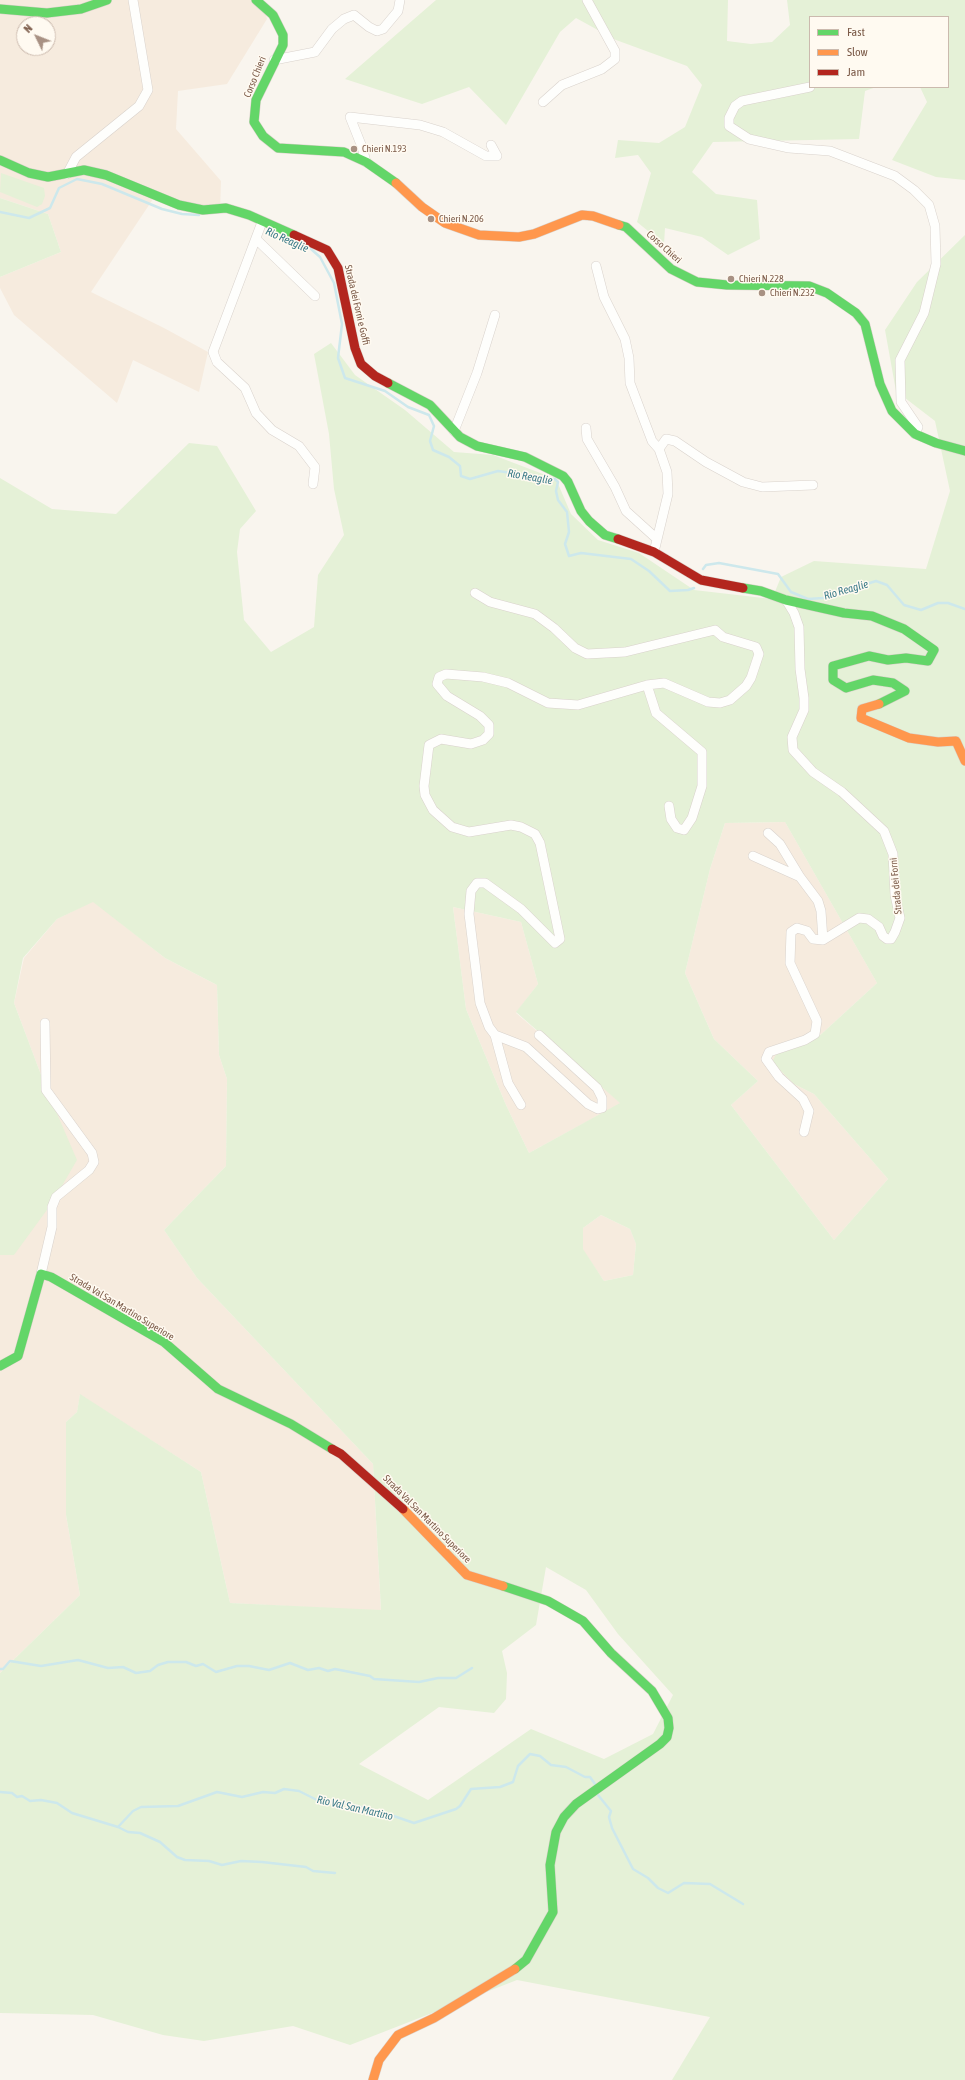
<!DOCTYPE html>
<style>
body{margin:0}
#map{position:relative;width:965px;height:2080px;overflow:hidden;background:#f9f5ee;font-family:"Asap Condensed",sans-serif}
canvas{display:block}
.legend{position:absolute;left:809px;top:16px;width:140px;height:72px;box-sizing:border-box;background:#fffaf1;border:1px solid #cbbaae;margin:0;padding:5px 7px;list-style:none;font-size:12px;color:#7c5b49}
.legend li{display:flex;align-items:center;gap:8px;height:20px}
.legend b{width:20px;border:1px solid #cbbaae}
.north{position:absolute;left:16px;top:16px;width:40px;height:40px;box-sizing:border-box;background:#fffaf1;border:1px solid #cbbaae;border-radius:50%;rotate:313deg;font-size:11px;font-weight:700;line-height:16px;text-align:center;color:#7c5b49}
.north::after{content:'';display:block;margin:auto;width:14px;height:18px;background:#a89183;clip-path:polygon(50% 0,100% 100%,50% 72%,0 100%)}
</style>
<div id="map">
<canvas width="965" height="2080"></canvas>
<ul class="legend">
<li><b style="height:5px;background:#63d668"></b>Fast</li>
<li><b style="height:5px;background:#ff974d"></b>Slow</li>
<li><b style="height:5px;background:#b3261e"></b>Jam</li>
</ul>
<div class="north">N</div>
</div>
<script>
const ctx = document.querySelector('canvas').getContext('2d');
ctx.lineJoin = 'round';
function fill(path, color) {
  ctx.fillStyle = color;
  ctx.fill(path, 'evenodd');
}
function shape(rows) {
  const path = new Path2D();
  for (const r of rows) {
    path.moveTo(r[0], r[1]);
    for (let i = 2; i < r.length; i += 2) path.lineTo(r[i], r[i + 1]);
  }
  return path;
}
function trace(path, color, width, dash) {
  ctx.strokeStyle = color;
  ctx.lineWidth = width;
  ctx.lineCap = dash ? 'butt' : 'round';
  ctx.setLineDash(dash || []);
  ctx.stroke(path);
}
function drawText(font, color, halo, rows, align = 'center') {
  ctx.font = font + ' "Asap Condensed",sans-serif';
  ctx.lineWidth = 3;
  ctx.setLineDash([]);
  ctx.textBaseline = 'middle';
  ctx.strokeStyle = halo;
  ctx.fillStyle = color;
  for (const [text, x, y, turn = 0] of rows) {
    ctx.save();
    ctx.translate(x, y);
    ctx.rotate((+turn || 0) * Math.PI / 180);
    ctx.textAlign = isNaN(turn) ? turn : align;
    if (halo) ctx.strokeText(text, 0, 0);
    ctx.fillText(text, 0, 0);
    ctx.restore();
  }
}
fill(shape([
 [0,0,262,0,267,19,227,84,178,91,176,129,221,181,220,212,153,199,91,292,164,328,208,352,199,392,133,360,117,403,14,315,0,288,0,277,61,252,48,214,0,198],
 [24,24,48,24,48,48,24,48],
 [785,822,877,983,817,1038,777,1053,794,1084,814,1094,888,1179,834,1240,731,1105,758,1081,714,1039,685,973,710,869,725,823],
 [93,901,165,958,217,985,219,1055,227,1079,226,1166,164,1230,197,1278,373,1464,381,1611,230,1603,201,1472,80,1395,77,1412,66,1422,66,1515,80,1595,0,1673,0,1255,14,1255,46,1088,14,1003,24,958,57,919],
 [453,907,521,922,538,984,516,1013,621,1103,529,1153,506,1105,466,1009],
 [601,1215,630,1229,636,1244,633,1275,604,1281,582,1249,583,1228]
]), '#f6ebde');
fill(shape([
 [436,0,728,0,727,41,751,44,772,42,790,25,787,0,965,0,965,180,936,177,892,160,927,102,920,87,948,87,948,17,810,17,810,87,876,87,865,91,859,139,713,142,692,172,716,194,757,200,760,239,728,255,702,237,665,228,664,244,637,222,651,173,638,155,615,158,618,140,659,143,685,127,702,85,687,66,616,40,576,18,560,32,506,125,469,87,422,104,345,79],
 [1,173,44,188,45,196,42,204,37,207,0,192],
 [0,198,48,214,61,252,0,277],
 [965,235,965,2080,672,2080,710,2017,517,1980,350,2045,293,2026,204,2041,163,2035,93,2015,0,2013,0,1673,80,1595,66,1515,66,1422,77,1412,80,1394,201,1472,230,1603,381,1610,373,1464,197,1278,164,1230,226,1166,227,1079,219,1055,217,985,165,958,93,902,57,919,23,958,14,1003,46,1088,77,1160,52,1203,14,1255,0,1255,0,478,52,509,116,514,189,443,217,446,256,511,240,529,237,552,244,620,271,652,314,627,318,575,344,535,334,489,329,434,314,354,331,343,355,375,405,410,454,452,493,455,556,479,571,514,598,540,639,553,694,590,772,599,781,577,814,561,926,569,950,491,935,421,896,391,885,330,917,282],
 [785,822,877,983,817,1038,777,1053,772,1062,794,1084,814,1094,888,1179,834,1240,731,1105,758,1081,714,1039,685,973,710,869,725,823],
 [453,907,521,922,538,984,516,1012,620,1103,529,1153,506,1105,466,1009],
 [601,1215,630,1229,636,1244,633,1275,604,1281,583,1249,583,1228],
 [546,1567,586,1590,618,1634,673,1695,653,1734,604,1759,531,1729,428,1800,359,1764,439,1707,494,1713,506,1699,507,1673,502,1651,536,1625]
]), '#e5f1d7');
trace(shape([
 [0,212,29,218,50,208,59,188,77,179,102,184,162,209,182,214,199,215],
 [311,249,320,257,334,283,342,324,338,358,345,378,385,391,408,407,429,415,434,426,430,441,433,450,449,457,460,466,461,476,470,479,498,471,555,479,558,482,556,491,558,500,567,512,569,532,565,544,569,556,581,553,631,559,649,571,670,591,688,590,694,588],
 [703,569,706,565,719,563,778,574,791,592,808,599,823,598,876,581,887,585,904,605,921,610,938,603,948,603,965,609],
 [0,1669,3,1669,10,1661,41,1666,78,1660,108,1668,123,1667,136,1673,150,1671,158,1665,168,1662,186,1662,196,1666,203,1664,216,1672,237,1666,249,1666,269,1670,290,1663,308,1670,319,1668,328,1671,335,1669,370,1676,374,1679,419,1682,438,1678,456,1678,472,1668],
 [0,1792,12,1793,17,1797,22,1796,30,1801,41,1800,57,1803,72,1813,118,1827,133,1811,141,1807,178,1806,217,1792,242,1797,263,1792,275,1793,284,1789,299,1791,317,1800,339,1802,382,1812,414,1823,456,1809,460,1806,471,1789,500,1787,513,1782,518,1766,530,1754,540,1756,551,1765,566,1767,585,1777,590,1777,595,1784],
 [598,1795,611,1811,609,1817,612,1828,633,1869,648,1878,658,1888,668,1893,684,1883,710,1884,743,1904],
 [118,1827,128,1832,140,1833,160,1842,177,1857,185,1860,209,1861,222,1865,241,1861,262,1862,306,1867,313,1871,335,1873]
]), '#cde8ec', 2.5);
const street = shape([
 [274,60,315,52,332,29,344,19,354,15,369,27,377,31,383,29,398,11,400,0],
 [810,87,742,101,735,106,729,118,729,126,749,139,789,148,830,151,895,176,914,190,929,205,935,226,936,264,924,313,900,360,901,402,918,427,915,434],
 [543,102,562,85,602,69,615,59,615,51,587,0],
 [366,162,362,147,350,117,420,125,443,132,486,156,497,156,491,145],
 [67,174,76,157,139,106,148,90,133,0],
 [262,222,213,352,217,362,245,388,256,413,272,430,299,446,315,467,313,484],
 [256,239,315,296],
 [596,266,604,297,625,339,629,358,630,383,652,441,659,449],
 [586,428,587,439,615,487,626,511,657,539],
 [454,431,477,373,495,315],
 [654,552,668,494,667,472,659,449,666,439,675,441,706,462,743,482,762,487,813,485],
 [475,593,490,602,535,614,554,628,575,648,587,654,625,652,715,630,723,637,756,647,759,654,751,678,746,686,730,700,720,703,708,702,664,683,647,685,656,713,702,752,702,786,692,818,684,830,677,828,671,819,669,806],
 [786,600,794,613,799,627,800,669,804,698,804,710,792,737,793,750,813,772,842,792,884,831,893,854,895,895,900,918,895,932,891,939,887,939,883,936,879,927,868,919,859,918,823,940,813,939,807,931,797,928,791,932,790,963,817,1021,815,1034,805,1040,769,1052,766,1059,779,1077,803,1099,809,1111,804,1132],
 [768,833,780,844,800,877,818,901,821,911,823,940],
 [753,856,800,877],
 [495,1035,508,1083,521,1105],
 [539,1035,597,1088,602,1098,602,1108,598,1109,588,1104,526,1047,495,1035,489,1027,480,1003,469,914,471,891,477,883,485,883,521,909,555,943,560,939,559,934,540,843,535,834,521,827,511,825,469,832,452,827,433,810,425,795,424,786,429,745,441,739,471,744,483,740,489,734,489,725,480,716,447,696,437,684,439,677,446,674,483,677,508,683,548,703,578,705,647,685],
 [41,1274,52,1227,52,1207,56,1197,89,1170,94,1162,92,1153,46,1090,45,1023]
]);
const fast = shape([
 [256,0,273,15,283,35,283,45,256,100,254,122,263,136,278,148,344,152,366,162,396,183],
 [0,9,47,13,81,9,107,0],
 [0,160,29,173,48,177,84,170,106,175,179,205,203,210,226,208,249,215,294,235],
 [619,225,626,227,671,269,697,282,727,285,809,286,827,293,856,313,865,324,880,384,892,411,915,434,936,443,965,451],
 [388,383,430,405,460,437,477,446,525,457,563,476,568,482,581,511,589,521,605,535,618,539],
 [743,588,761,591,786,600,844,613,872,616,904,629,934,650,928,661,906,658,888,660,869,656,833,666,833,680,846,688,873,680,893,683,905,691,879,704],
 [0,1366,18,1356,41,1274,51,1277,164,1342,218,1389,291,1424,332,1449],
 [503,1586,548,1601,583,1621,611,1653,652,1691,668,1718,669,1728,667,1737,660,1744,576,1804,564,1817,556,1832,550,1865,553,1912,526,1960,515,1969]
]);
const slow = shape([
 [396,183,422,207,445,223,479,235,519,237,534,234,582,215,593,216,619,225],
 [879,704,862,709,861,718,909,738,938,742,956,741,965,761],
 [403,1509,467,1575,503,1586],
 [373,2080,379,2060,398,2035,434,2018,515,1969]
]);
const jam = shape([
 [294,235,327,250,338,268,355,348,361,364,375,376,388,383],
 [618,539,654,552,701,580,743,588],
 [332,1449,341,1454,403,1509]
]);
trace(street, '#d9d2cc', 10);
trace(fast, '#d9d0c9', 10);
trace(slow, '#d9d0c9', 10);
trace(jam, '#d9d0c9', 10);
trace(street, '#fefefc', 9);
trace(fast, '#63d668', 9);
trace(slow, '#ff974d', 9);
trace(jam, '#b3261e', 9);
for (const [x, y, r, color] of [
 [354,149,4,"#a89183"],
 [431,219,4,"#a89183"],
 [731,279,4,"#a89183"],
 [762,293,4,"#a89183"]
]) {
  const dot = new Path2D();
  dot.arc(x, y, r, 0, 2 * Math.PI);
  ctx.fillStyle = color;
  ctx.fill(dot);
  trace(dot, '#fffaf1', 1.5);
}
drawText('10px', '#7c5b49', '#fffaf1', [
 ["Corso Chieri",255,77,-68],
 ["Corso Chieri",664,247,42],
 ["Strada dei Forni e Goffi",357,305,77],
 ["Strada dei Forni",896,886,-95],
 ["Strada Val San Martino Superiore",122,1307,31],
 ["Strada Val San Martino Superiore",427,1519,45]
]);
drawText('10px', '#7c5b49', '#fffaf1', [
 ["Chieri N.193",362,149],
 ["Chieri N.206",439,219],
 ["Chieri N.228",739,279],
 ["Chieri N.232",770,293]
], 'left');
drawText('italic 11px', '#3d7c8a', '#fffaf1', [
 ["Rio Reaglie",287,240,24],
 ["Rio Reaglie",530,477,10],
 ["Rio Reaglie",846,590,-16],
 ["Rio Val San Martino",355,1808,13]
]);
</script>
